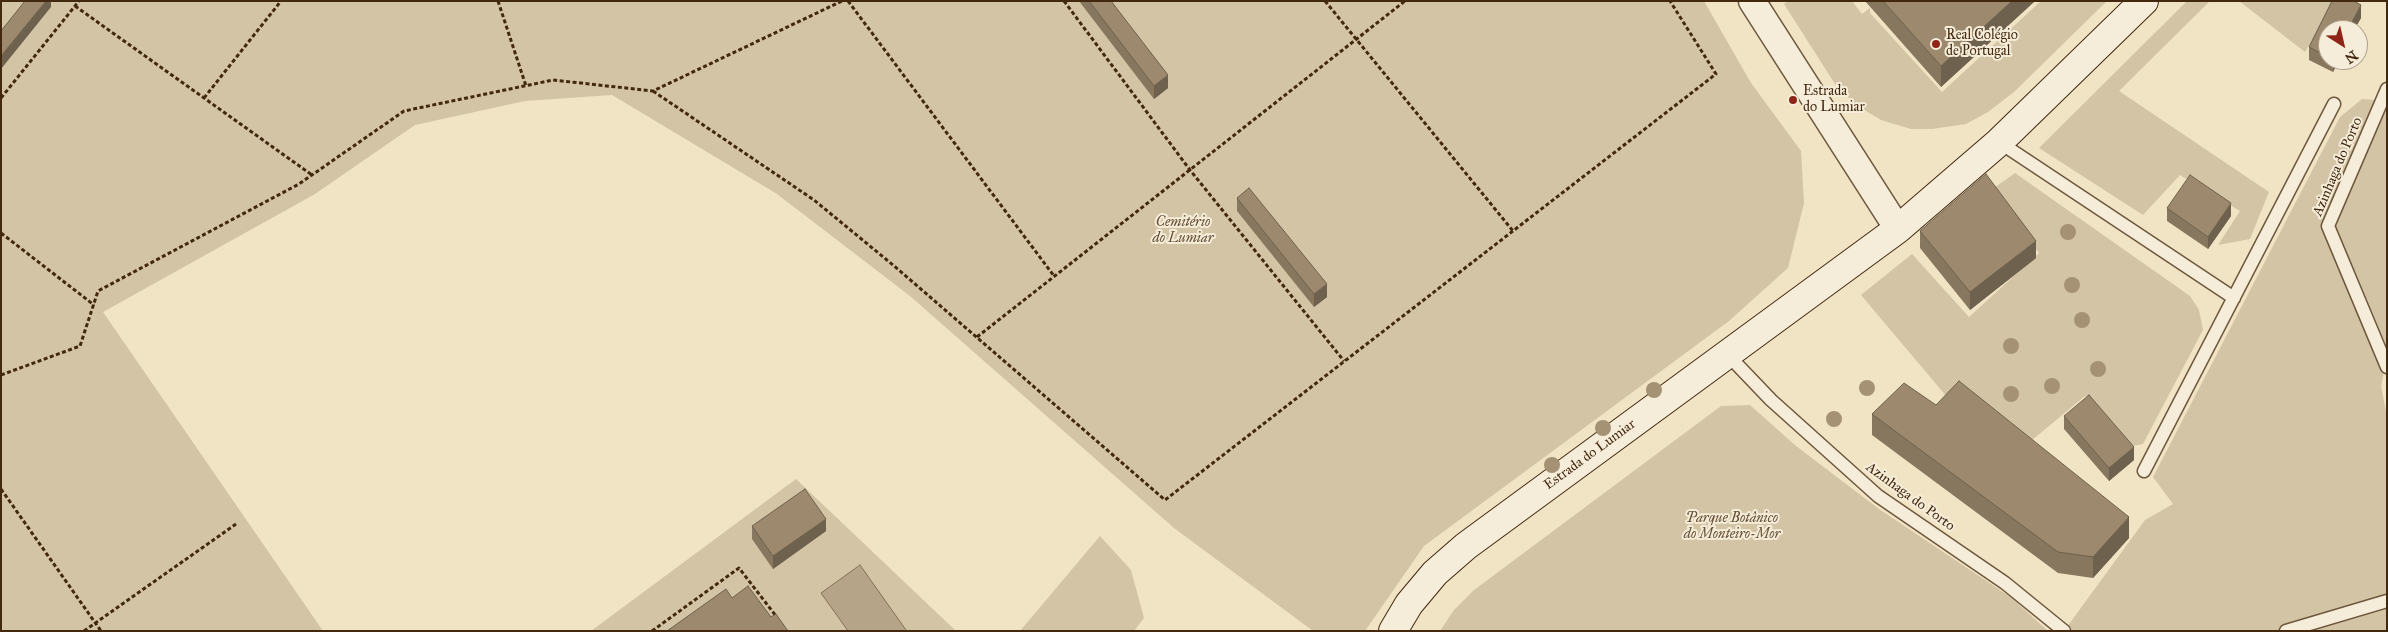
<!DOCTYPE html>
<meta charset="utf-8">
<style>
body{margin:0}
#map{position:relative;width:2388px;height:632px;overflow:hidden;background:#f0e4c4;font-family:"IM FELL Great Primer",serif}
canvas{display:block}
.frame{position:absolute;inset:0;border:2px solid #432810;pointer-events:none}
.north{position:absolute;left:2318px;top:20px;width:50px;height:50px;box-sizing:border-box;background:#f5edd9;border:1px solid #ae9e89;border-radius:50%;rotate:145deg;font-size:14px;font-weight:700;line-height:20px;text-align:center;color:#432810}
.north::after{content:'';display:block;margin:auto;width:18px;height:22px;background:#8f2418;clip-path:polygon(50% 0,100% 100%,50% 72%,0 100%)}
</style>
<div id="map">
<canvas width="2388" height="632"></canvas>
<div class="frame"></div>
<div class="north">N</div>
</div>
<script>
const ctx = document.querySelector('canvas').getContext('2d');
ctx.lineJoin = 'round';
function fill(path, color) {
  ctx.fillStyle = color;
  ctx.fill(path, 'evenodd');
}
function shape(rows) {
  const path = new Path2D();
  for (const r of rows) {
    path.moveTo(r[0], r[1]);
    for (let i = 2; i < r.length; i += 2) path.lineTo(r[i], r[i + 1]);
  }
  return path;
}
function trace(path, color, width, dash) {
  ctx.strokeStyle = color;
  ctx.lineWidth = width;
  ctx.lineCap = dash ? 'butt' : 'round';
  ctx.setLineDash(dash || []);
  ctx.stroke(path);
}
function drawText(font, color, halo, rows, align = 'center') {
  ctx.font = font + ' "IM FELL Great Primer",serif';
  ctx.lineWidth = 4;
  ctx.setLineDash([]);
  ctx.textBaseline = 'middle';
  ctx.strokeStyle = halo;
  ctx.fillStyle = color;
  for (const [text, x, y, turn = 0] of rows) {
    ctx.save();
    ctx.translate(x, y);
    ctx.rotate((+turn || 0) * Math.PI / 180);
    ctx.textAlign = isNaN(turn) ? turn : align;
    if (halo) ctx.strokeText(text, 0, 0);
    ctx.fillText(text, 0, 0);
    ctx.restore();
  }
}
fill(shape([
 [1,1,1704,1,1751,83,1801,151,1804,203,1788,268,1729,321,1424,546,1365,631,1313,631,1174,528,910,296,777,194,612,95,525,101,415,125,315,194,103,312,323,631,1,631],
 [1788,1,1852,1,1862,14,1870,8,1870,13,1942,92,2041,1,2107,1,2014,92,1988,112,1966,124,1932,129,1911,129,1881,120,1856,105,1835,84,1784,4],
 [2187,1,2210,1,2119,91,2269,192,2250,239,2218,245,2240,211,2180,175,2143,215,2039,148],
 [2239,1,2336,1,2305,52],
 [2362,99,2387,101,2387,357,2381,386,2387,417,2387,631,2064,631,2145,520,2173,504,2153,477,2340,117],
 [2015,173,2190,296,2199,310,2203,330,2143,444,2132,446,2085,396,2025,446,1947,397,1861,295,1912,254,1969,317,2039,253,1994,188],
 [1750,405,1796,446,1879,509,2012,598,2048,631,1440,631,1454,610,1474,590,1721,406],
 [796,479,956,631,591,631],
 [1100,536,1131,570,1144,618,1134,631,1020,631]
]), '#d3c4a5');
const water = shape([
 [860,565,906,630,905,631,848,631,821,593,860,565]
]);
fill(water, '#b5a487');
trace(water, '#877257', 1);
const lane = shape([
 [2387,89,2328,226,2387,367],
 [1999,142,2234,298],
 [1727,354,1771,400,1878,496,2005,583,2064,631],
 [2144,471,2334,104],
 [2286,631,2387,601]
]);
const street = shape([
 [1752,1,1898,229]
]);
const secondary = shape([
 [1393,631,1409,604,1435,573,1466,546,1898,229,1999,142,2144,1]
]);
trace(lane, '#6e573d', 15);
trace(street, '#6e573d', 29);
trace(secondary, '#432810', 30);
trace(shape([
 [498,1,526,86],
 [848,1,1054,276],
 [1064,1,1190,170,1344,361],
 [1325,1,1513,231],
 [75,6,312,175],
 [653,91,814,200,893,265,1165,500,1716,74,1670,1],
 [1,98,79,1],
 [204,98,281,1],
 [1,233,94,305],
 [977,337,1405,1],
 [1,375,80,346,98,291,299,184,404,111,553,80,653,91,842,1],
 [1,489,101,631],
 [84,631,236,524],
 [652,631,739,568,776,616]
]), '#432810', 3, [4, 2.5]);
trace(lane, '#f5edd9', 12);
trace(street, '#f5edd9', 26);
trace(secondary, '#f5edd9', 28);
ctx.fillStyle = '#a59275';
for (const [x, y] of [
 [2068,232],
 [2072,285],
 [2082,320],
 [2011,346],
 [2098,369],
 [2052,386],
 [1867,388],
 [1654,390],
 [2011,394],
 [1834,419],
 [1603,428],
 [1552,465]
]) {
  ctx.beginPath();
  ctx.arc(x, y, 8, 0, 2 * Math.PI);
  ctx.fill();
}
fill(shape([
 [1079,1,1111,1,1168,88,1154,99],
 [1865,1,2035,1,1941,87],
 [2332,1,2354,1,2361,5,2361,18,2354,30,2328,30,2328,60,2339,60,2333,72,2309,60,2309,47],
 [1237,198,1327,297,1314,307,1237,211],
 [2167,208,2231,216,2208,249,2167,221],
 [1920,231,2036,258,1970,310,1920,248],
 [1872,414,2129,538,2093,578,2058,573,1872,435],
 [2064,416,2134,460,2109,481,2064,429],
 [752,526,826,531,773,569,752,539]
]), '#87775f');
fill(shape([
 [46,1,51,1,51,7,1,69,1,56],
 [2012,1,2035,1,1941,87,1941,66],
 [2361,5,2361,18,2354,30,2348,30],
 [2333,60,2339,60,2333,72],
 [1168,75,1168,88,1154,99,1154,86],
 [2231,203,2231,216,2208,249,2208,237],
 [2036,241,2036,258,1970,310,1970,292],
 [1327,284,1327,297,1314,307,1314,294],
 [2134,447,2134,460,2109,481,2109,468],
 [2129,517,2129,538,2093,578,2093,557],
 [826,519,826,531,773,569,773,556]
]), '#6e614d');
const building = shape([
 [25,1,46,1,1,56,1,31,25,1],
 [1089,1,1111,1,1168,75,1154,86,1089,1],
 [1883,1,2012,1,1941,66,1883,1],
 [2332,1,2354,1,2361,5,2348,30,2328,30,2328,57,2309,47,2332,1],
 [1986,174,2036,241,1970,292,1920,231,1986,174],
 [2190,175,2231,203,2208,237,2167,208,2190,175],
 [1249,188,1327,284,1314,294,1237,198,1249,188],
 [1959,381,2129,517,2093,557,2058,552,1872,414,1904,383,1936,405,1959,381],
 [2089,395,2134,447,2109,468,2064,416,2089,395],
 [805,489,826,519,773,556,752,526,805,489],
 [748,586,771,617,776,614,788,631,667,631,726,589,732,598,748,586]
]);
fill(building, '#9d8a6e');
trace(building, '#6e614d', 1);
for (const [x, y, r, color] of [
 [1936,44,5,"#8f2418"],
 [1793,100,5,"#8f2418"]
]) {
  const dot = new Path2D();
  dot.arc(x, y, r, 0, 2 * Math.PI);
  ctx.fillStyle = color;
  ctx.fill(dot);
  trace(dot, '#f5edd9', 2);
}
drawText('14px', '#432810', '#f5edd9', [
 ["Real Colégio",1946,36],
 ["de Portugal",1946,52],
 ["Estrada",1803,92],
 ["do Lumiar",1803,108]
], 'left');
drawText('14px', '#432810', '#f5edd9', [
 ["Azinhaga do Porto",2338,167,-67],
 ["Estrada do Lumiar",1590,455,-36],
 ["Azinhaga do Porto",1910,497,36]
]);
drawText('italic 14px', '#674f35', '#f5edd9', [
 ["Cemitério",1183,223],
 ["do Lumiar",1183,239],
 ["Parque Botânico",1732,519],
 ["do Monteiro-Mor",1732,535]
]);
</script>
